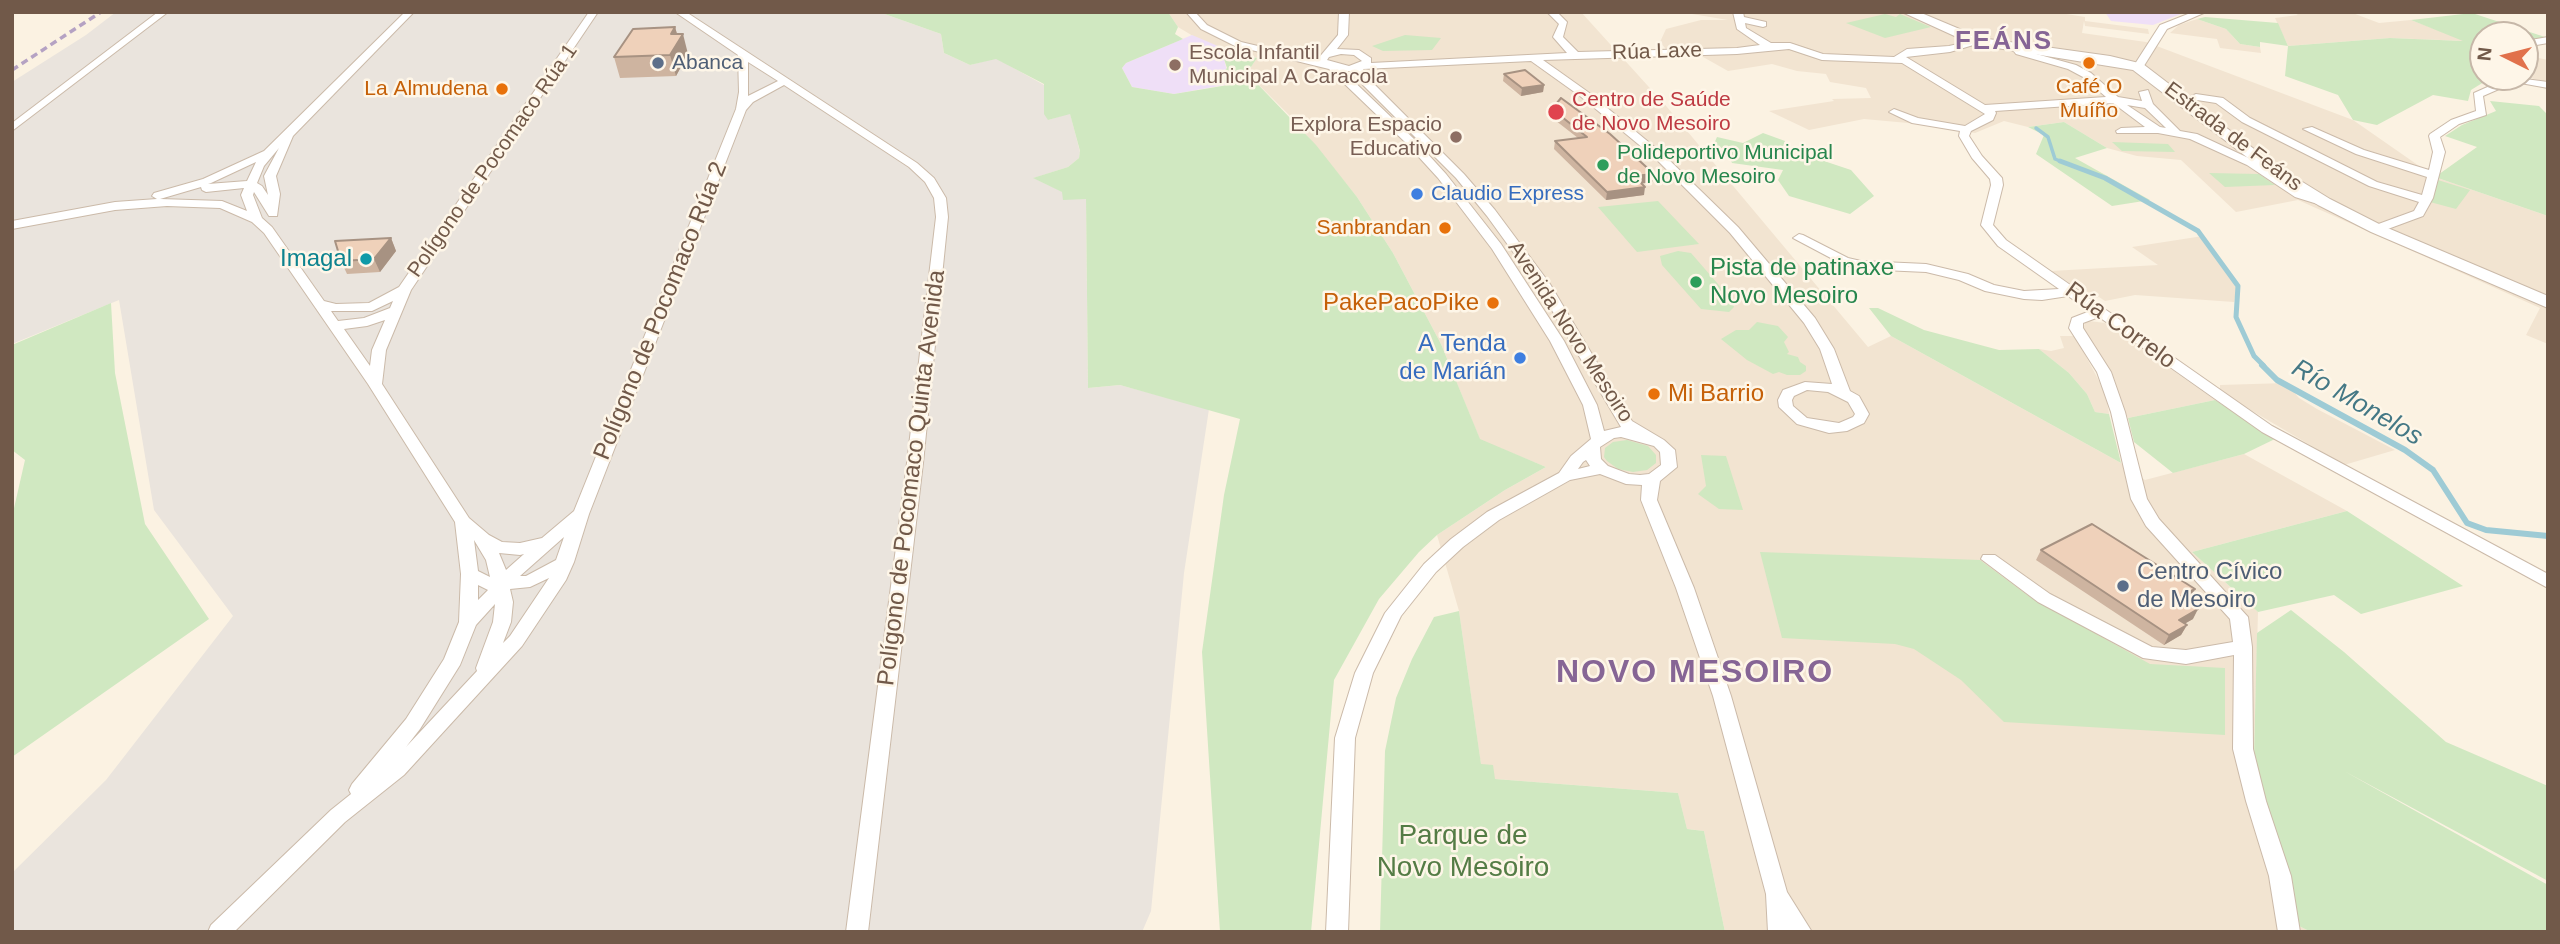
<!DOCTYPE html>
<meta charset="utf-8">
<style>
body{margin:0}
#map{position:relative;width:2560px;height:944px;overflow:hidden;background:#fbf2e2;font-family:Arial,sans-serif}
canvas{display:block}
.frame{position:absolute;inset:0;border:14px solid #715949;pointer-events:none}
.north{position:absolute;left:2469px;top:21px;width:70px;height:70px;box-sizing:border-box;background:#fef6e8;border:2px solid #c6b7a8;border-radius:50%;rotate:276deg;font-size:19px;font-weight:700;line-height:28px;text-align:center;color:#715949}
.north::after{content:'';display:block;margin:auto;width:24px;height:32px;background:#e1714b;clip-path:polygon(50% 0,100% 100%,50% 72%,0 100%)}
</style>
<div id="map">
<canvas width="2560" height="944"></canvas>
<div class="frame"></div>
<div class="north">N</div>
</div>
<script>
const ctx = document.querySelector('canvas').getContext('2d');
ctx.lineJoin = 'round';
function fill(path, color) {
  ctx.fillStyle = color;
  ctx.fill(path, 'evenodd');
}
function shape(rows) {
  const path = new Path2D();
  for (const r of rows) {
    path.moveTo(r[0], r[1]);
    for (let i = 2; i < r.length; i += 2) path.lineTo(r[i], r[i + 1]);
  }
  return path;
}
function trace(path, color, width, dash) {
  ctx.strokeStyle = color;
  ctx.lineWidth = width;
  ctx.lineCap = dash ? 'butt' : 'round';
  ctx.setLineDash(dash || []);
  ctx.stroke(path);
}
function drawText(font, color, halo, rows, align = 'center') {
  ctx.font = font + ' Arial,sans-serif';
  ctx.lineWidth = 5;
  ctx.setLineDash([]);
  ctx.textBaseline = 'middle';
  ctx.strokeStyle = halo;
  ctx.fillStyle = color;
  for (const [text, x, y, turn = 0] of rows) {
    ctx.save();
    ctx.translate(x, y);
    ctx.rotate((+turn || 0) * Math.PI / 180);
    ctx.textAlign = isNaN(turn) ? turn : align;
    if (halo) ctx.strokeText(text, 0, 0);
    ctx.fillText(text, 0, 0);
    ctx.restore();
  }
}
fill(shape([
 [1168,12,1581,12,1667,107,1868,347,1891,336,2121,463,2145,480,2244,454,2347,511,2192,552,2258,612,2254,757,2295,924,2311,932,1725,932,1704,831,1687,829,1678,793,1495,779,1481,765,1459,611,1437,535,1505,490,1546,467,1480,440,1441,344,1393,253,1357,197,1295,121,1247,73,1257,58,1203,42,1178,27],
 [1680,12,2054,12,2085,17,2085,21,2148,29,2149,34,2085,26,2084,21,2082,33,2146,42,2353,120,2435,177,2548,216,2548,344,2526,335,2540,308,2298,200,2236,212,2181,160,2137,156,2107,148,2064,122,2028,127,2004,121,1975,133,1919,124,1864,119,1809,130,1769,111,1834,101,1832,99,1871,98,1866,88,1830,82,1826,74,1797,71,1772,64,1728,71,1696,53,1670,54,1660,42,1666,29,1701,20,1728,20],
 [2293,12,2350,12,2379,23,2411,20,2466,41,2390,38,2288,46,2275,18,2298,15],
 [2197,19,2226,29,2240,44,2260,47,2261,53,2220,48,2217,39,2170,33,2179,25],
 [2525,55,2548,60,2548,82,2525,77],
 [2203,236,2237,287,2234,302,2135,295,2105,301,2099,297,2094,299,2051,271,2158,265,2132,247],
 [2089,321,2105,323,2215,400,2128,418,2109,372,2083,331,2085,322],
 [2060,336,2075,336,2106,394,2109,414,2095,412,2087,394,2069,373,2039,349,2051,351,2064,348],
 [2286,383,2299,398,2317,409,2395,450,2344,465,2220,392,2220,385]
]), '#f2e4d1');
fill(shape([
 [116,12,879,12,941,34,944,53,970,65,996,58,1044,85,1048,120,1070,113,1080,152,1079,158,1068,167,1034,178,1063,192,1086,199,1088,388,1120,385,1209,409,1184,573,1151,911,1142,932,12,932,12,873,106,780,233,616,154,510,119,300,12,344,12,82,86,35]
]), '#eae4dd');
fill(shape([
 [2105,12,2186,12,2153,25,2111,21],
 [1192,35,1232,52,1224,59,1230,84,1174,94,1132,87,1122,68,1126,63]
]), '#efdff7');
fill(shape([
 [879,12,1168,12,1178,27,1175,34,1183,39,1126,63,1122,68,1132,87,1174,94,1228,85,1218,77,1227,68,1224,59,1232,52,1257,58,1247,73,1316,145,1357,197,1393,253,1441,344,1480,439,1546,467,1505,490,1437,535,1419,552,1379,599,1334,680,1311,932,1220,932,1202,652,1224,495,1240,419,1120,385,1088,388,1086,199,1063,200,1062,192,1033,178,1068,167,1079,158,1080,151,1070,114,1048,120,1044,114,1044,84,996,59,970,65,944,53,941,34],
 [2472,13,2548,38,2525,41,2525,35,2483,35,2483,77,2492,77,2471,90,2468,101,2433,95,2377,125,2353,120,2338,95,2285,76,2288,46,2260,42,2260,47,2240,44,2226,29,2197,19,2205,17,2278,23,2288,46,2390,38,2463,41,2411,20],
 [1885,14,1896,17,1900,14,1931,27,1885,38,1846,23],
 [1405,35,1441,38,1432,50,1383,51,1372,46],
 [2490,101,2539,106,2548,115,2548,216,2435,177,2477,147,2445,136,2462,125,2496,111],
 [2064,122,2107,148,2075,158,2150,200,2112,206,2036,154,2044,135,2028,127],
 [1763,133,1785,141,1782,149,1789,156,1812,157,1851,170,1874,196,1850,214,1789,196,1778,180,1783,170,1732,163,1726,149,1713,146,1717,137,1743,143],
 [2112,142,2168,144,2175,152,2122,151],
 [2209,173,2259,174,2275,185,2225,187],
 [2438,180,2470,190,2456,209,2430,202],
 [1658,201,1699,244,1637,252,1598,207],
 [1678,251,1691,253,1731,299,1734,307,1729,312,1701,309,1662,265,1660,256],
 [111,303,115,373,145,524,209,619,12,757,12,517,25,460,12,450,12,345],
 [1869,308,1878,308,1924,330,1999,350,2039,349,2069,373,2087,394,2095,412,2109,414,2121,463,1891,336],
 [1757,322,1778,326,1788,337,1784,342,1789,352,1787,354,1798,357,1800,362,1806,366,1806,371,1800,375,1787,375,1779,372,1773,374,1747,360,1721,339,1736,330,1749,330],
 [2215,400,2277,438,2244,454,2173,473,2134,442,2128,418],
 [1627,440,1648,446,1656,455,1656,463,1647,470,1633,472,1618,469,1607,461,1604,457,1605,448,1613,442],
 [1701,455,1726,456,1743,510,1719,509,1698,494,1706,486],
 [2347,511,2463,586,2361,614,2334,595,2258,612,2192,552],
 [1760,552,1980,560,2030,597,2150,664,2225,668,2225,735,2004,722,1961,680,1914,649,1895,644,1782,638],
 [2291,610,2344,652,2446,742,2548,786,2548,881,2344,771,2548,885,2548,932,2311,932,2295,924,2254,757,2257,633],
 [1459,611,1481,764,1493,765,1495,779,1678,793,1687,829,1704,831,1725,932,1380,932,1385,751,1396,698,1412,659,1434,617]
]), '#d0e8c1');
trace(shape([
 [2036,128,2048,137,2055,159,2065,163]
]), '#9ecbd5', 3.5);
trace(shape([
 [2060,161,2105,178,2198,231,2238,286,2236,317,2254,356,2264,366]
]), '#9ecbd5', 5);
trace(shape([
 [2262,365,2277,380,2405,450,2433,470,2467,523,2486,530,2548,536]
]), '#9ecbd5', 6);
const minor = shape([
 [158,12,168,12,12,131,12,123,158,12],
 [405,12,414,12,293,136,276,176,280,194,277,216,269,216,254,192,253,195,262,218,272,227,324,301,336,304,369,303,399,287,589,12,598,12,411,290,386,350,382,384,469,518,489,535,502,542,520,543,542,538,574,511,736,109,739,92,738,55,675,12,686,12,917,163,934,178,946,198,948,217,923,463,868,932,846,932,907,463,936,217,934,198,925,182,909,167,784,85,753,102,746,110,589,514,574,562,566,580,522,646,404,775,345,822,234,932,208,932,211,925,331,810,351,794,349,790,352,784,406,719,444,659,459,622,461,574,455,522,368,384,264,233,252,222,220,208,167,206,115,210,12,229,12,221,115,202,157,199,152,196,154,193,203,179,264,151,405,12],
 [748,62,778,81,748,96,748,62],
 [279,148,264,176,268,195,262,186,257,183,264,166,279,148],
 [256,162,247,181,208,184,211,183,256,162],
 [201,187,202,190,206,192,244,188,241,195,247,211,222,201,160,199,201,187],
 [393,301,390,308,364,318,338,321,331,311,372,311,393,301],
 [385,320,372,350,370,366,344,329,367,326,385,320],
 [564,537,556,560,526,576,520,576,564,537],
 [474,540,486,560,490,577,478,571,474,540],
 [499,553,520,555,524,554,506,570,499,553],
 [549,578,510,636,503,643,511,622,513,602,510,589,530,587,549,578],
 [478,585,488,590,478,600,478,585],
 [495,604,493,622,476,668,477,671,406,747,420,729,460,665,476,625,495,604],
 [1186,12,1195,12,1207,25,1241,42,1317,60,1338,35,1339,12,1349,12,1348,35,1337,49,1359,50,1371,58,1371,63,1567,53,1553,37,1559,24,1547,12,1557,12,1567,22,1563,37,1578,52,1737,48,1760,45,1737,29,1733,12,1743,12,1744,17,1766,22,1766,26,1763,27,1745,23,1746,28,1771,43,1790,43,1823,54,1894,57,1907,49,1949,46,1980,39,1980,43,1950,52,1906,57,1985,105,2106,97,2083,77,2068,69,2016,54,2012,49,2017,46,2022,50,2076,65,2091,73,2118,97,2142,101,2139,92,2148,90,2153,104,2180,131,2197,134,2255,161,2303,193,2330,202,2324,206,2295,197,2247,165,2190,139,2158,133,2117,133,2116,131,2121,128,2145,127,2113,103,1995,111,1996,113,1993,120,1971,131,1969,136,1982,156,2002,178,2003,185,1993,225,2006,240,2272,426,2548,574,2548,588,2262,432,2099,317,2083,323,2083,328,2111,372,2125,412,2147,499,2159,519,2248,617,2252,647,2253,749,2266,801,2291,876,2300,932,2278,932,2269,876,2246,801,2233,749,2234,655,2186,664,2143,658,2038,602,1981,559,1983,555,1995,555,2050,594,2152,647,2186,650,2233,642,2230,619,2146,526,2131,499,2111,412,2097,372,2069,328,2072,318,2090,311,2068,296,2042,300,2024,299,1985,291,1959,280,1926,272,1861,269,1844,265,1793,238,1799,234,1803,235,1848,258,1861,261,1926,264,1968,274,1994,285,2024,291,2059,289,1998,246,1981,225,1991,185,1990,179,1972,158,1959,136,1960,131,1912,123,1889,112,1894,109,1918,118,1965,126,1985,114,1902,63,1822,60,1789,49,1737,54,1543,60,1588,92,1663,154,1738,227,1815,318,1834,349,1850,391,1859,396,1869,414,1864,423,1847,431,1829,433,1797,424,1779,407,1778,400,1783,390,1805,382,1832,384,1820,349,1804,323,1730,233,1655,158,1580,96,1531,61,1363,69,1370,80,1464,174,1495,210,1550,284,1632,421,1664,440,1675,450,1677,467,1660,481,1657,500,1694,588,1731,696,1787,892,1812,932,1768,932,1766,894,1713,696,1676,588,1641,500,1642,485,1626,484,1600,474,1570,480,1499,520,1463,547,1436,572,1401,616,1373,673,1355,738,1348,932,1326,932,1335,738,1355,673,1385,613,1424,564,1451,539,1487,512,1559,473,1571,456,1591,439,1583,405,1550,341,1492,249,1438,178,1406,143,1329,69,1235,46,1201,29,1186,12],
 [1341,54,1354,55,1362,61,1349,66,1327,60,1329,57,1341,54],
 [1343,71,1354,71,1362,84,1456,178,1487,216,1537,285,1621,427,1604,431,1597,405,1564,341,1501,244,1446,174,1414,139,1343,71],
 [2127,105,2145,108,2166,128,2160,127,2127,105],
 [1807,390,1828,392,1848,402,1855,414,1853,417,1839,423,1807,418,1793,406,1792,400,1794,396,1807,390],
 [1621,437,1654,446,1660,452,1661,465,1649,474,1640,475,1629,474,1608,466,1601,459,1600,447,1614,438,1621,437],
 [1586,460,1590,466,1578,469,1583,462,1586,460],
 [2193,12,2206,12,2167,29,2142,69,2134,69,2133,67,2160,25,2193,12],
 [2548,37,2548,43,2525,47,2525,41,2548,37],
 [2510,77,2548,82,2548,88,2515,82,2483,96,2486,115,2459,124,2440,137,2445,152,2433,198,2423,216,2377,233,2371,229,2373,226,2414,211,2419,202,2369,186,2242,122,2216,103,2197,100,2183,105,2178,102,2196,94,2223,98,2250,118,2377,182,2422,195,2427,177,2356,154,2303,129,2312,127,2364,150,2429,170,2433,152,2429,136,2430,134,2451,120,2476,111,2474,93,2510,77]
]);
const tertiary = shape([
 [1902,12,1919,12,1981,38,2110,56,2143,64,2275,165,2330,199,2383,226,2548,296,2548,308,2371,232,2318,205,2265,171,2133,70,1972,44,1902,12]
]);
trace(minor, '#cbbaa9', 2);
trace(tertiary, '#cbbaa9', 2);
fill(minor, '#fff');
fill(tertiary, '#fff');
trace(shape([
 [12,70,101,12]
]), '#b5a2c3', 3.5, [7, 4.5]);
fill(shape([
 [675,27,677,34,688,54,676,76,620,78,614,57],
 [1504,74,1544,85,1543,92,1521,96,1503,81],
 [1552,109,1654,174,1652,182,1642,183,1644,195,1606,200,1554,149,1555,141,1578,138,1551,117],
 [391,238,396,251,380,272,347,274,341,261],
 [2041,550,2195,589,2189,599,2186,601,2193,619,2185,623,2187,625,2181,635,2164,645,2036,560]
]), '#ceb4a0');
fill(shape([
 [675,27,679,41,683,34,688,54,676,76,670,55,671,34],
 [1544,85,1543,92,1521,96,1522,88],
 [1654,174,1652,182,1633,185,1634,176],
 [1645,187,1644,195,1606,200,1607,192],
 [391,238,396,251,380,272,374,259],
 [2195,589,2189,599,2175,607,2180,597],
 [2198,609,2193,619,2174,630,2179,620],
 [2187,625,2181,635,2164,645,2169,635]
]), '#a79282');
const building = shape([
 [675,27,671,34,683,34,670,55,614,57,633,29,675,27],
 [1525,70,1544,85,1522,88,1504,74,1525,70],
 [1561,98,1610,134,1654,174,1634,176,1645,187,1607,192,1555,141,1587,137,1552,109,1561,98],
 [391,238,374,259,341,261,335,241,391,238],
 [2092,524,2195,589,2180,597,2198,609,2179,620,2187,625,2169,635,2041,550,2092,524]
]);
fill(building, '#efd1ba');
trace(building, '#a79282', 2);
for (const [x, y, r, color] of [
 [658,63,7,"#5c6f8a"],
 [2089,63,7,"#e8710a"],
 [1175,65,7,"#8d6e63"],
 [502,89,7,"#e8710a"],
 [1556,112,9,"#e0444e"],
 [1456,137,7,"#8d6e63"],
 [1603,165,7,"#2e9e5b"],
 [1417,194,7,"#3f7fe0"],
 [1445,228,7,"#e8710a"],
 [366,259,7,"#0f9aa8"],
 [1696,282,7,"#2e9e5b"],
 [1493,303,7,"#e8710a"],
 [1520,358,7,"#3f7fe0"],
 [1654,394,7,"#e8710a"],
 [2123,586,7,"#5c6f8a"]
]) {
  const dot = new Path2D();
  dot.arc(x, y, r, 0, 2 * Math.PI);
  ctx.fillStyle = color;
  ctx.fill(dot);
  trace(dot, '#fef6e8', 2.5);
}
drawText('21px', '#715949', '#fef6e8', [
 ["Rúa Laxe",1657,52,-2],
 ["Estrada de Feáns",2233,137,37],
 ["Polígono de Pocomaco Rúa 1",493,161,-55],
 ["Avenida Novo Mesoiro",1570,332,57]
]);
drawText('21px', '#785e54', '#fef6e8', [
 ["Escola Infantil",1189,53],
 ["Municipal A Caracola",1189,77],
 ["Explora Espacio",1442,125,"right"],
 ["Educativo",1442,149,"right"]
], 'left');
drawText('21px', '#4e5e75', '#fef6e8', [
 ["Abanca",672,63]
], 'left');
drawText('21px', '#c56008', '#fef6e8', [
 ["Café O",2089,87,"center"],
 ["Muíño",2089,111,"center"],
 ["La Almudena",488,89],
 ["Sanbrandan",1431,228]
], 'right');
drawText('21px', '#be3a42', '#fef6e8', [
 ["Centro de Saúde",1572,100],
 ["de Novo Mesoiro",1572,124]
], 'left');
drawText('21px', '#27864d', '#fef6e8', [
 ["Polideportivo Municipal",1617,153],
 ["de Novo Mesoiro",1617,177]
], 'left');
drawText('21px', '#366cbe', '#fef6e8', [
 ["Claudio Express",1431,194]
], 'left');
drawText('24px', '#0d838f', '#fef6e8', [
 ["Imagal",352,259]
], 'right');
drawText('24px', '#27864d', '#fef6e8', [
 ["Pista de patinaxe",1710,268],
 ["Novo Mesoiro",1710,296]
], 'left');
drawText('24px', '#c56008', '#fef6e8', [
 ["PakePacoPike",1479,303],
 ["Mi Barrio",1668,394,"left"]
], 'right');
drawText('24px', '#715949', '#fef6e8', [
 ["Polígono de Pocomaco Rúa 2",661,311,-68],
 ["Rúa Correlo",2120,326,36],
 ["Polígono de Pocomaco Quinta Avenida",912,478,-83]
]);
drawText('24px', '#366cbe', '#fef6e8', [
 ["A Tenda",1506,344],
 ["de Marián",1506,372]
], 'right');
drawText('24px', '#4e5e75', '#fef6e8', [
 ["Centro Cívico",2137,572],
 ["de Mesoiro",2137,600]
], 'left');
ctx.letterSpacing = '2px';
drawText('bold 26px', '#866595', '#fef6e8', [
 ["FEÁNS",2004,42]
]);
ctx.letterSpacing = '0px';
drawText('italic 26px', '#447885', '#fef6e8', [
 ["Río Monelos",2357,403,30]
]);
drawText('28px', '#547c45', '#fef6e8', [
 ["Parque de",1463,836],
 ["Novo Mesoiro",1463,868]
]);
ctx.letterSpacing = '2px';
drawText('bold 32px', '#866595', '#fef6e8', [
 ["NOVO MESOIRO",1695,673]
]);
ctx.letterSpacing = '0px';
</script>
